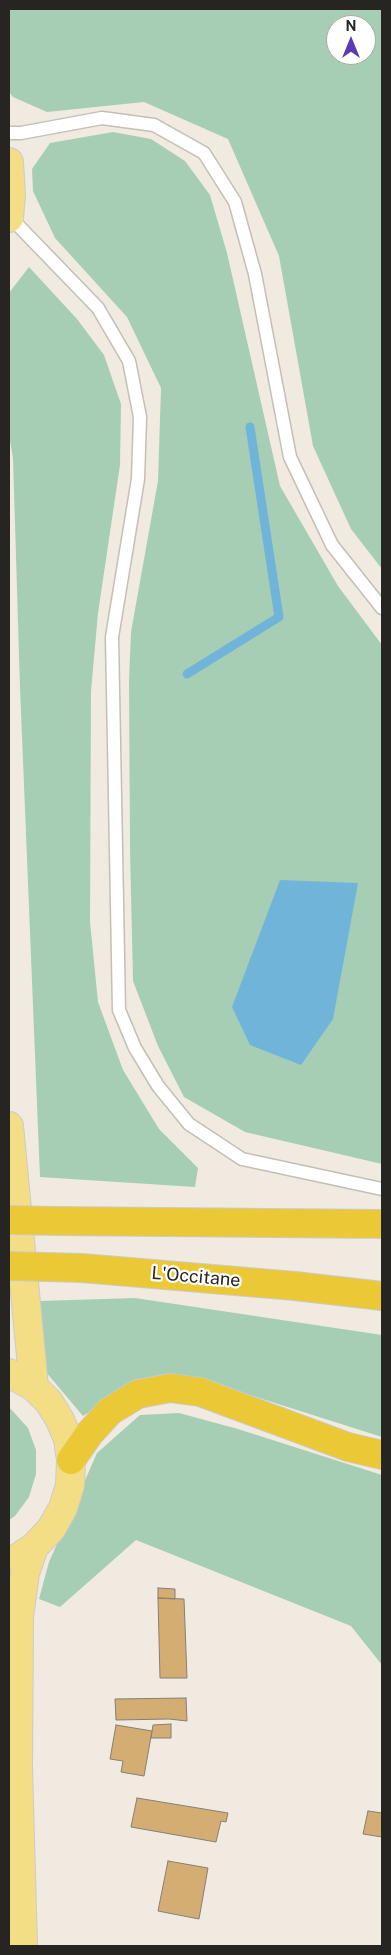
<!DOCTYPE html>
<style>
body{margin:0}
#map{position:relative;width:391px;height:1955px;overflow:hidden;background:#f0eae1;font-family:"Public Sans",sans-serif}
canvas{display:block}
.frame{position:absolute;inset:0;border:10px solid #272521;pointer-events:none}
.north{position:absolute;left:326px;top:15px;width:50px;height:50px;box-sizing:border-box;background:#fff;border:1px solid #a9a8a6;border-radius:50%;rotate:0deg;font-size:14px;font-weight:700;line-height:20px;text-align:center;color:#272521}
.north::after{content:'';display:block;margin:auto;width:18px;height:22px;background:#5b39b1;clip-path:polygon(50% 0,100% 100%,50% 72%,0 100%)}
</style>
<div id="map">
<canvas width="391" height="1955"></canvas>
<div class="frame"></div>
<div class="north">N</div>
</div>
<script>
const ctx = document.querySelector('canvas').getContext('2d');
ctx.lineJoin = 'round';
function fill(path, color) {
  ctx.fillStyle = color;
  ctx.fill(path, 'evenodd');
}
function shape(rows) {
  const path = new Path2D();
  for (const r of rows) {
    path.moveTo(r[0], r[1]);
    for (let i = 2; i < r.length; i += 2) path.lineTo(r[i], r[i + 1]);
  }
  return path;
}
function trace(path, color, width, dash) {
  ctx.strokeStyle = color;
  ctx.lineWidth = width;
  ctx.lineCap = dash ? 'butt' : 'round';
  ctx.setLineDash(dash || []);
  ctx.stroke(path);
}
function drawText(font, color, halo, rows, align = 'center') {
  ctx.font = font + ' "Public Sans",sans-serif';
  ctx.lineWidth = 4.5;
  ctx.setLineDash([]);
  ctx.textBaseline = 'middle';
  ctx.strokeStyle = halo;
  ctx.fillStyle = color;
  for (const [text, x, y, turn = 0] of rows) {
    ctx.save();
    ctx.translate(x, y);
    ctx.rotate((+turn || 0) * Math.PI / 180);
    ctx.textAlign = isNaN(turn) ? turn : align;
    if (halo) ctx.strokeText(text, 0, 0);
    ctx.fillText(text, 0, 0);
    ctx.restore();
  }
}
fill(shape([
 [9,9,382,9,382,569,351,529,313,446,279,256,228,139,144,102,47,112,13,97,9,92],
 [336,25,366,25,366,55,336,55],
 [113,132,151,139,185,161,210,195,227,253,280,486,338,586,382,645,382,1164,245,1132,184,1097,158,1046,133,981,130,849,129,681,131,632,158,481,161,388,127,317,55,238,33,191,32,169,50,143],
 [29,267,77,319,104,355,121,404,120,465,98,613,91,691,90,922,98,1002,123,1070,159,1129,198,1168,195,1187,40,1177,20,687,13,458,9,435,9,293],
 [135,1298,382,1335,382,1437,190,1376,136,1382,83,1416,40,1365,40,1301],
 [9,1407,28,1428,36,1450,36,1474,29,1497,15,1516,9,1520],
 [179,1413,238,1429,382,1475,382,1665,351,1626,136,1540,60,1607,39,1599,49,1562,97,1453,140,1415]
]), '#a6ceb4');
fill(shape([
 [280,880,358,883,333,1019,301,1065,250,1045,232,1007]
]), '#71b4da');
trace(shape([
 [187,674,279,617,250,427]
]), '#71b4da', 9);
const building = shape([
 [158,1588,175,1589,175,1599,158,1598,158,1588],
 [158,1598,184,1599,187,1678,160,1678,158,1598],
 [186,1698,187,1721,169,1719,116,1720,115,1699,186,1698],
 [171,1724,171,1738,151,1738,153,1725,171,1724],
 [116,1725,152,1731,144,1776,121,1772,123,1761,110,1759,116,1725],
 [137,1798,228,1813,226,1822,221,1821,216,1842,131,1827,137,1798],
 [368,1811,382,1813,382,1837,363,1834,368,1811],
 [168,1861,208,1868,199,1919,158,1911,168,1861]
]);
fill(building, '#d4ad73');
trace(building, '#857f77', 1);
const lane = shape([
 [9,133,21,133,102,118,154,125,204,153,235,202,255,274,290,457,332,545,382,608],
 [9,216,98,308,129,361,140,417,138,479,112,637,119,1010,135,1048,158,1086,189,1124,242,1159,382,1189]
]);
const primary = shape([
 [9,162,11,195,9,218],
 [9,1126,34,1387],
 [9,1373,34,1387,49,1402,60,1420,68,1439,71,1460,70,1485,63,1508,51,1529,34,1547,19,1557],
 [23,1946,18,1767,19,1617,25,1573,34,1547]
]);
const highway = shape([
 [55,1221,382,1224],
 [82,1268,295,1286,382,1296],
 [71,1460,89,1434,110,1411,138,1394,170,1388,200,1392,348,1447,382,1455]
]);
trace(lane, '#c4bfb6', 15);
trace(primary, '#cbcbca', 30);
trace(highway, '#cbcbca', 30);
trace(lane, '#fff', 12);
trace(primary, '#f3de86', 28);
trace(highway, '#ebc836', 28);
const highwayBridge = shape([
 [9,1220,55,1221],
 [9,1266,82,1268]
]);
trace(highwayBridge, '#cbcbca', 30, []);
trace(highwayBridge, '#ebc836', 28);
drawText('18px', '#272521', '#fff', [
 ["L'Occitane",196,1277,5]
]);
</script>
